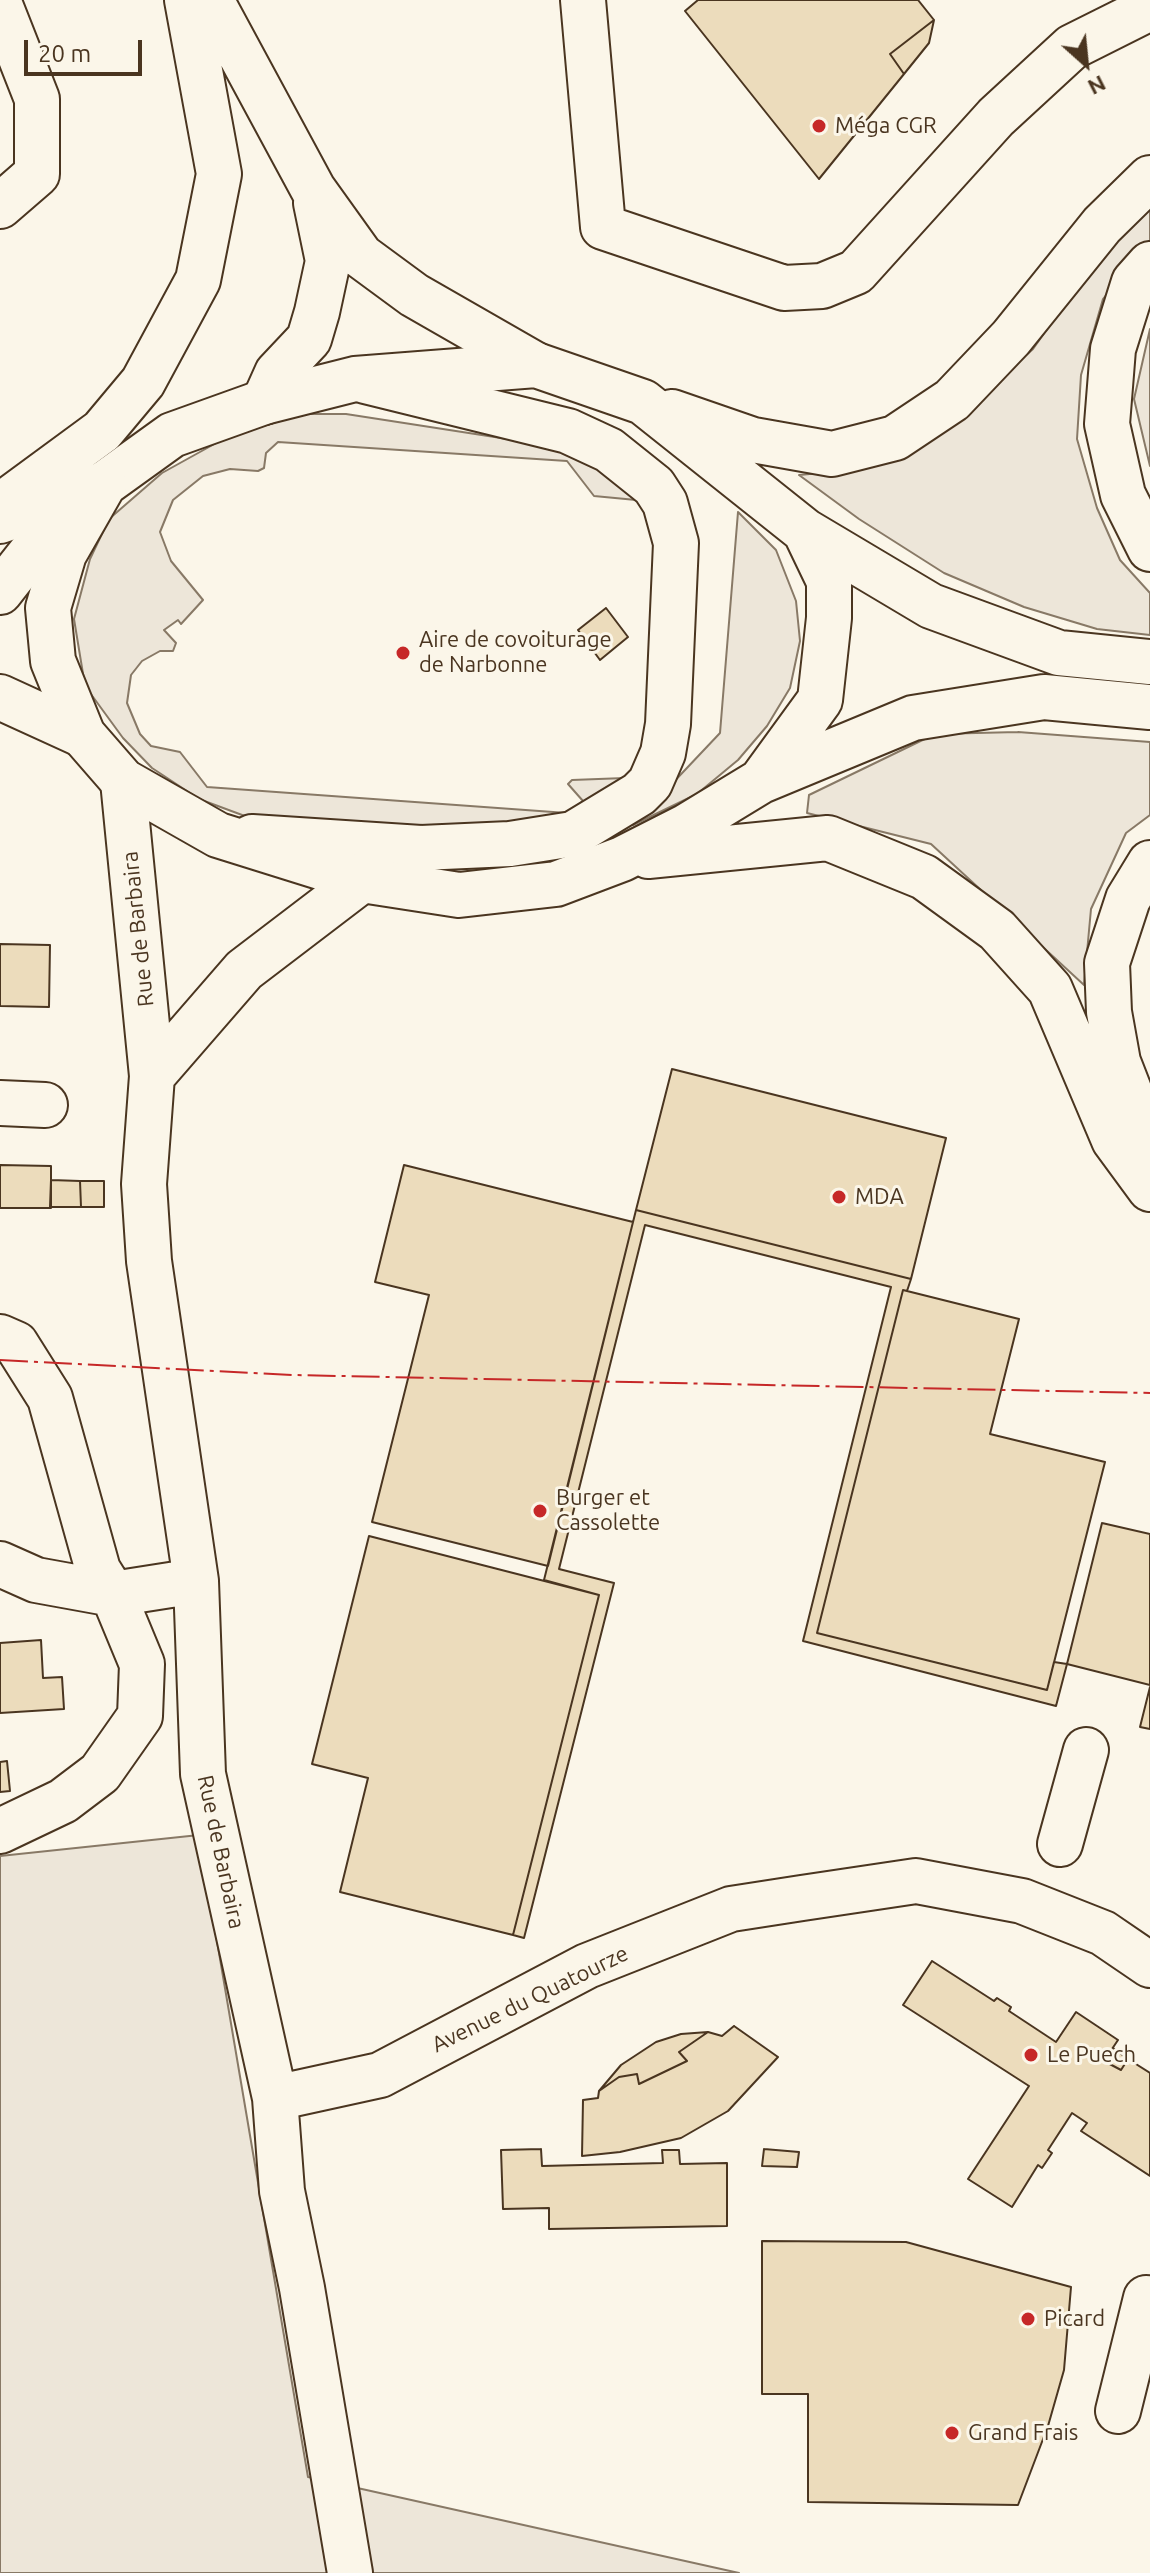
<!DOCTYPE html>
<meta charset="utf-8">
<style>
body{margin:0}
#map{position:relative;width:1150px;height:2573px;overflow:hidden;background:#fbf6e9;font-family:Ubuntu,sans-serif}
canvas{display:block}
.north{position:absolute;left:1046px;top:24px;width:80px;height:80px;-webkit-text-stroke:6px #fbf6e9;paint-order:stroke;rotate:153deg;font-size:22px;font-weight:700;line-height:32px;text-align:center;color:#4a3520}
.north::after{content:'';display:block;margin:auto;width:28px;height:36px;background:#4a3520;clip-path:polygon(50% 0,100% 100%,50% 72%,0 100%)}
.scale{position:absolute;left:24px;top:40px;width:118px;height:36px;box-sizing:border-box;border:4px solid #4a3520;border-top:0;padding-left:10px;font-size:24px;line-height:28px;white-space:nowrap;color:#4a3520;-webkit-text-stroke:6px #fbf6e9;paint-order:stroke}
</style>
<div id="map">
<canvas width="1150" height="2573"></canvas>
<div class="north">N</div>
<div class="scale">20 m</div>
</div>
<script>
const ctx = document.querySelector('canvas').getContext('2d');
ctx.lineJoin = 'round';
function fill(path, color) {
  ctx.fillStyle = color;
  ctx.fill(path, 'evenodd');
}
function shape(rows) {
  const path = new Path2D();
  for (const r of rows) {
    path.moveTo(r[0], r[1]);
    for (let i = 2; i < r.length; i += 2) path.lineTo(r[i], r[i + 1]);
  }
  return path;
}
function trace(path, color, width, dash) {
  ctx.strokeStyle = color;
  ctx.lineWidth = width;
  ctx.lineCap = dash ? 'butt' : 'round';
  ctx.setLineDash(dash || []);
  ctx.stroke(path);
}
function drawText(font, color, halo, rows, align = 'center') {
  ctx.font = font + ' Ubuntu,sans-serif';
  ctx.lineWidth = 6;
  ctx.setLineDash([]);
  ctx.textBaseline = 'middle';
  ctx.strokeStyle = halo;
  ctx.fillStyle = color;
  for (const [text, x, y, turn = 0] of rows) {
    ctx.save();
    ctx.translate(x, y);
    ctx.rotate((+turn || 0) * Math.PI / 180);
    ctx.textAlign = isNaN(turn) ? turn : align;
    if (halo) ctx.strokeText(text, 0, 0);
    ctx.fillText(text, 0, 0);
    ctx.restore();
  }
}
const green = shape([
 [1150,206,1150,240,1103,299,1081,375,1077,439,1097,508,1120,560,1150,593,1150,635,1097,629,1024,607,944,573,859,519,799,475,864,469,939,434,1033,349,1103,250,1150,206],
 [1150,329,1150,466,1134,399,1150,329],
 [303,414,346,414,585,451,648,508,636,500,594,496,567,461,278,442,266,453,264,468,258,471,230,469,203,476,173,500,160,532,171,561,203,600,181,624,178,620,164,630,176,643,173,651,160,651,142,661,131,675,127,703,140,734,151,746,180,752,207,787,567,813,583,801,568,784,572,780,625,778,588,813,463,832,261,822,199,799,152,768,123,738,85,686,74,619,90,559,109,519,162,473,227,437,303,414],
 [738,512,776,550,796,601,800,641,790,688,767,726,738,760,697,794,633,825,720,733,738,512],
 [1018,732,1150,742,1150,815,1126,833,1091,909,1084,985,931,844,807,813,809,795,935,734,1018,732],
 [199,1835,308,2477,739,2573,0,2573,0,1856,199,1835]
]);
fill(green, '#ede6d9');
trace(green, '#887966', 2);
const building = shape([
 [698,0,918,0,934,20,890,54,904,74,819,179,685,11,698,0],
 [934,20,929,43,904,74,890,54,934,20],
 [606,608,628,637,600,660,578,630,606,608],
 [0,944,50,945,49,1007,0,1006,0,944],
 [672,1069,946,1138,911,1279,636,1210,672,1069],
 [0,1165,51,1166,51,1208,0,1208,0,1165],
 [404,1165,633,1222,548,1566,372,1522,429,1295,375,1282,404,1165],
 [51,1180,80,1181,81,1207,50,1207,51,1180],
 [80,1181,104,1181,104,1207,81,1207,80,1181],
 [636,1210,911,1279,907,1291,903,1290,817,1633,1047,1690,1054,1662,1067,1664,1056,1706,803,1641,891,1287,645,1225,559,1569,614,1583,524,1938,513,1935,599,1595,544,1580,636,1210],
 [903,1290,1019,1319,990,1434,1105,1462,1047,1690,817,1633,903,1290],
 [1102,1523,1150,1534,1150,1685,1067,1664,1102,1523],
 [369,1536,599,1595,513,1935,340,1892,368,1778,312,1764,369,1536],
 [41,1640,43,1678,62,1677,64,1709,0,1713,0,1643,41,1640],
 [1150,1687,1150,1729,1140,1727,1150,1687],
 [7,1761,10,1791,0,1792,0,1762,7,1761],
 [932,1961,994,2001,997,1998,1011,2007,1009,2011,1056,2042,1076,2012,1118,2040,1104,2061,1121,2070,1128,2059,1150,2073,1150,2176,1081,2131,1087,2123,1072,2113,1048,2150,1052,2153,1042,2168,1038,2165,1012,2207,968,2179,1029,2086,903,2005,932,1961],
 [734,2026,778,2057,728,2111,681,2138,620,2152,582,2156,583,2100,598,2098,599,2091,619,2077,637,2074,639,2084,687,2061,679,2052,708,2032,722,2036,734,2026],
 [708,2032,679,2052,687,2061,639,2084,637,2074,619,2077,599,2091,621,2065,656,2042,681,2034,708,2032],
 [1113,2048,1128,2059,1121,2070,1104,2061,1113,2048],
 [541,2149,542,2166,663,2163,662,2150,679,2150,680,2164,727,2163,727,2226,549,2229,549,2208,503,2209,501,2150,541,2149],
 [764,2149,799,2152,797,2167,762,2166,764,2149],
 [762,2241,906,2242,1071,2287,1064,2370,1048,2426,1018,2505,808,2502,808,2394,762,2394,762,2241]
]);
fill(building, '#ecdcbc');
trace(building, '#4a3520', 2);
const minor = shape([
 [211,0,313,189,361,256,414,295,536,365],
 [583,0,603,227,784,288,822,286,856,272,996,117,1072,47,1150,8],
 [0,5,37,99,37,174,0,206],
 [264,402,277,373,309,339,317,312,328,261,316,203],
 [0,506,102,431,143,382,198,280,219,174,187,0],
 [0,592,33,550,95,493],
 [123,781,152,1076,144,1184,149,1261,196,1581,203,1774,275,2098,282,2191,302,2288,350,2573],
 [252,837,421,848,510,844,573,834,639,794,650,783,663,753,668,724,676,543,665,503,654,486,609,450,568,431,365,381],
 [152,1076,244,970,362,880],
 [0,1103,45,1105],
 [0,1337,16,1344,50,1398,98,1570,113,1594,142,1664,140,1716,100,1773,63,1801,0,1831],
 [0,1564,36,1580,113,1594,196,1581],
 [1060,1844,1086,1750],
 [275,2098,380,2075,587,1966,731,1909,802,1898,916,1881,1022,1901,1103,1933,1150,1965],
 [1118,2411,1146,2298,1150,2299]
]);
const major = shape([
 [1150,264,1134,282,1113,349,1107,424,1123,495,1150,549],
 [672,412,753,440,832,454,895,438,952,400,1011,338,1102,225,1150,178],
 [1150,662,1059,653,931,606,805,531,643,402,536,365,355,379,264,402,172,435,104,484,64,554,48,608,53,661,83,735,123,781,218,835,362,880,459,895,556,884,622,859,687,826,761,781,913,718,1044,697,1150,707],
 [761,781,820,700,829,618,829,581,805,531],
 [648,856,828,838,924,877,997,930,1050,989,1114,1140,1150,1189],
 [1150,863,1128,899,1107,963,1109,1012,1118,1062,1139,1116,1150,1132]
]);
const highway = shape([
 [0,521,104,484],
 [0,697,83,735]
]);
trace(minor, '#4a3520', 48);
trace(major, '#4a3520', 48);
trace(highway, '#4a3520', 48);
trace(minor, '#fbf6e9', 44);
trace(major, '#fbf6e9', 44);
trace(highway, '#fbf6e9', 44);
trace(shape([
 [0,1360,293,1375,1150,1393]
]), '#c62828', 2, [28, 6, 4, 6]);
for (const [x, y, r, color] of [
 [819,126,8,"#c62828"],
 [403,653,8,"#c62828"],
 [839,1197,8,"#c62828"],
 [540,1511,8,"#c62828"],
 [1031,2055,8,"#c62828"],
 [1028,2319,8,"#c62828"],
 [952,2433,8,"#c62828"]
]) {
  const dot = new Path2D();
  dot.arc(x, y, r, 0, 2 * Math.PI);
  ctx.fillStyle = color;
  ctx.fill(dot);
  trace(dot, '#fbf6e9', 3);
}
drawText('22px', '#4a3520', '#fbf6e9', [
 ["Méga CGR",835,126],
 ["Aire de covoiturage",419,640],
 ["de Narbonne",419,665],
 ["MDA",855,1197],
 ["Burger et",556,1498],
 ["Cassolette",556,1523],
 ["Le Puech",1047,2055],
 ["Picard",1044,2319],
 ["Grand Frais",968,2433]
], 'left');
drawText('22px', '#4a3520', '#fbf6e9', [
 ["Rue de Barbaira",138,929,-96],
 ["Rue de Barbaira",221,1852,78],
 ["Avenue du Quatourze",530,1999,-26]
]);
</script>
